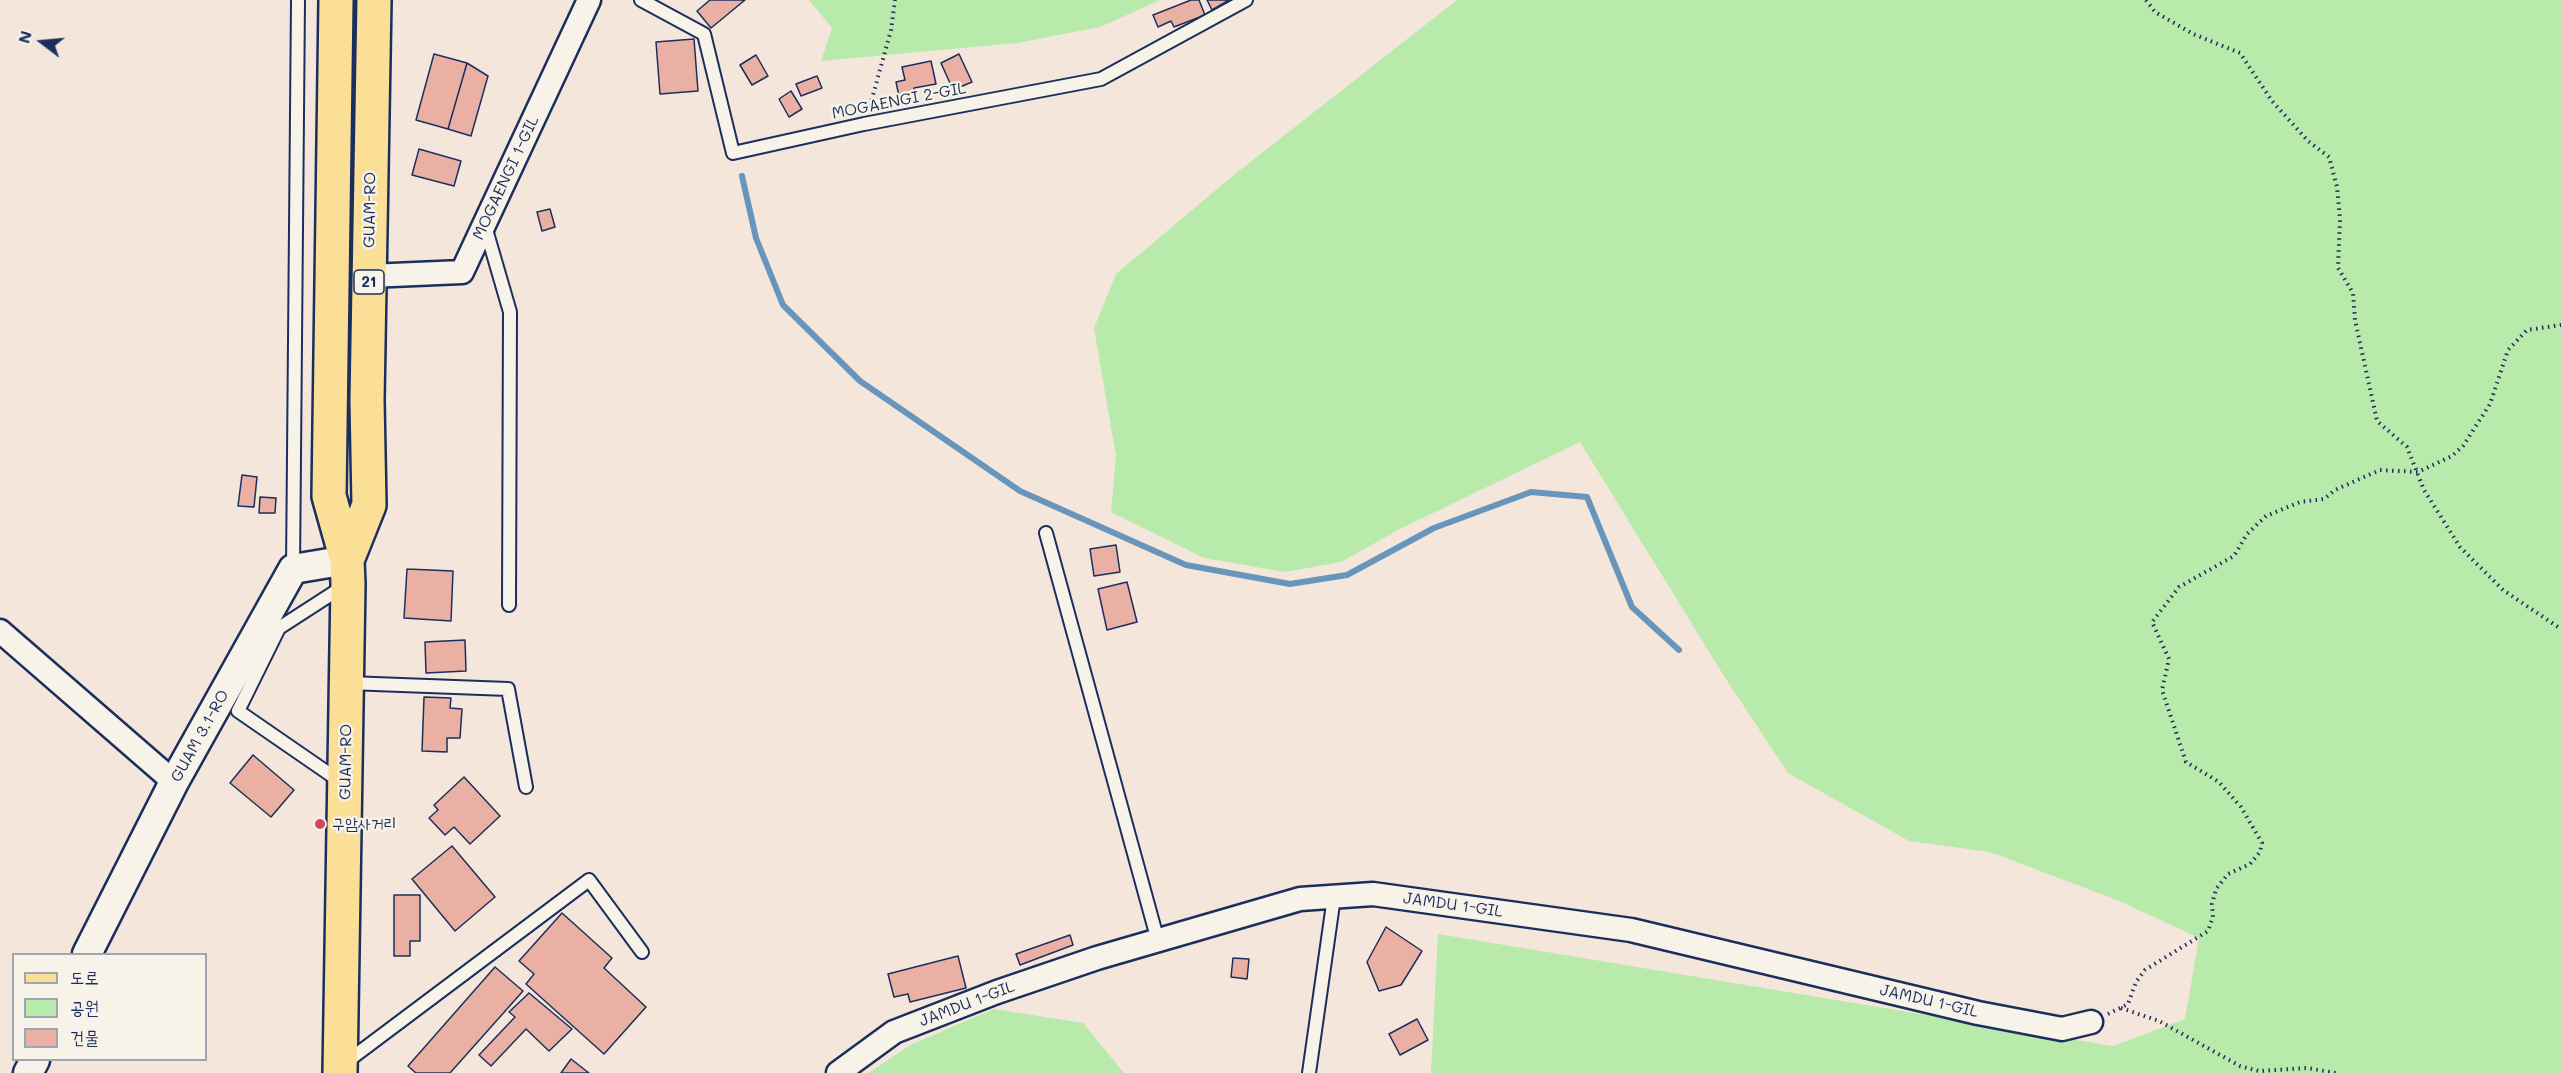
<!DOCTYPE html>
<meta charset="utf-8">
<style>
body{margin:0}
#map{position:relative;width:2561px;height:1073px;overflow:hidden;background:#f4e6da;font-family:Mali,"Poor Story",sans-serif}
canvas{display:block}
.legend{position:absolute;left:12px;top:953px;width:195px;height:108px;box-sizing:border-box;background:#f7f3e8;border:2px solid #9fa5b1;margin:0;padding:8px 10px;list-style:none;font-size:18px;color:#1b2f5e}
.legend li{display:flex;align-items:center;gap:12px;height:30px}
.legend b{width:30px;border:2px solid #9fa5b1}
.north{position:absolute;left:12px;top:12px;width:60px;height:60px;-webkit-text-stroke:4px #f7f3e8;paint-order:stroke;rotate:286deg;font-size:16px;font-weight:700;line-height:24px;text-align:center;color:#1b2f5e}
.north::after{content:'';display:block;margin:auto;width:21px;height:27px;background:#1b2f5e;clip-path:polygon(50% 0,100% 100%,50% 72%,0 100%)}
</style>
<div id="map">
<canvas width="2561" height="1073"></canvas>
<ul class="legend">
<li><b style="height:8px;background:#fbdf96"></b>도로</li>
<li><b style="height:16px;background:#b7eaab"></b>공원</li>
<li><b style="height:16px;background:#e9b0a3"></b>건물</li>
</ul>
<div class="north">N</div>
</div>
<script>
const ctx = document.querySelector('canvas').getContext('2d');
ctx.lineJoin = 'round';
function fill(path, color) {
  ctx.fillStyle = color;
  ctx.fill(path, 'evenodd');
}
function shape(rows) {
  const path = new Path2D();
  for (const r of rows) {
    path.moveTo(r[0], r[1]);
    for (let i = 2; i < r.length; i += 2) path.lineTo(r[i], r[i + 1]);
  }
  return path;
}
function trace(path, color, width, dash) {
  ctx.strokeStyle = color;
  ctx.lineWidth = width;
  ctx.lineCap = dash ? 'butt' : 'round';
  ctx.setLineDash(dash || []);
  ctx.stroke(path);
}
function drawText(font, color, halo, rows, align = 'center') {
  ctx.font = font + ' Mali,"Poor Story",sans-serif';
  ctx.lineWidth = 4.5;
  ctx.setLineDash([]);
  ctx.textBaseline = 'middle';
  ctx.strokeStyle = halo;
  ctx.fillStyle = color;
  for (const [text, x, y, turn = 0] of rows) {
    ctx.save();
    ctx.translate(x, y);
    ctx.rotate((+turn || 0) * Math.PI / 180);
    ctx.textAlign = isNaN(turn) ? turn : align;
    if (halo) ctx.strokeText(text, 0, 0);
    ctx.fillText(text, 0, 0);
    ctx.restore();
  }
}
fill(shape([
 [809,0,1160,0,1100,27,1017,43,821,61,832,28],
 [1457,0,2561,0,2561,1073,1431,1073,1438,934,2113,1046,2185,1019,2199,938,2117,900,1990,852,1909,841,1788,773,1724,676,1580,442,1402,528,1341,562,1285,572,1204,558,1111,512,1116,456,1094,328,1116,274,1235,174],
 [994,1009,1083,1023,1124,1073,869,1073,910,1045]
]), '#b7eaab');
trace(shape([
 [742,176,756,238,783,305,860,381,1020,491,1186,565,1290,584,1347,575,1434,528,1531,492,1587,497,1632,607,1679,650]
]), '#6795bc', 6);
const building = shape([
 [710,0,745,0,711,28,697,11,710,0],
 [1191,0,1199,0,1205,15,1174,27,1171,21,1158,27,1153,15,1191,0],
 [1207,0,1229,0,1212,10,1207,0],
 [694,39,698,91,660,94,656,42,694,39],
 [434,54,467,63,448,129,416,120,434,54],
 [959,54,972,82,953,90,941,63,959,54],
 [756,55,768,76,752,85,740,65,756,55],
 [931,61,936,84,914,88,915,97,900,101,896,82,905,80,902,67,931,61],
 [467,63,488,76,471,136,448,129,467,63],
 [817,76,822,88,801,96,796,84,817,76],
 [791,91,802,109,789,117,779,99,791,91],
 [419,149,461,161,454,186,412,175,419,149],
 [550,209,555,227,542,231,537,212,550,209],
 [242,475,257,477,254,507,238,506,242,475],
 [260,497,276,498,275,513,259,513,260,497],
 [1116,545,1120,572,1094,576,1090,549,1116,545],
 [407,569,453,571,451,621,404,618,407,569],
 [1127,582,1137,622,1107,630,1098,589,1127,582],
 [465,640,466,671,426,673,425,642,465,640],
 [424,697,451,698,450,708,462,709,460,738,447,738,447,752,422,751,424,697],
 [253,755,294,790,271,817,230,783,253,755],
 [464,777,500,816,470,844,454,827,445,835,429,818,438,810,434,805,464,777],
 [452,846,495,897,455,931,412,879,452,846],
 [394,895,420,895,420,941,410,941,410,956,394,956,394,895],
 [562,913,612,958,604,968,646,1007,604,1054,526,984,534,974,519,961,562,913],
 [1386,927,1422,951,1401,985,1379,991,1367,962,1386,927],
 [1070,935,1073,945,1020,965,1016,954,1070,935],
 [958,956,966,988,910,1002,908,994,894,997,888,974,958,956],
 [1233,958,1249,959,1247,979,1231,977,1233,958],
 [495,967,523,991,450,1073,416,1073,408,1066,495,967],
 [529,993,572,1029,549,1051,526,1029,491,1066,479,1055,515,1017,509,1012,529,993],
 [1417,1019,1428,1040,1400,1055,1389,1034,1417,1019],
 [571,1059,589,1073,561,1073,571,1059]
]);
fill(building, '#e9b0a3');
trace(building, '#1b2f5e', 1.5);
const service = shape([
 [641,0,704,34,733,153,864,124,1101,79,1246,0],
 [485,226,510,312,509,605],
 [1046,533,1158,941],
 [293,569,298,0],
 [348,683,508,689,526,787],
 [341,782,238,711,279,628,344,586],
 [345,1063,589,880,642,952],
 [1309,1073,1334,897]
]);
const minor = shape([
 [369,276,462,272,589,0],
 [0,631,174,782],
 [838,1073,894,1032,997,992,1097,958,1300,899,1373,894,1631,930,1978,1013,2062,1029,2091,1022]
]);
const tertiary = shape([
 [87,954,174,782,293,569,347,560],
 [28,1073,35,1060]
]);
const primary = shape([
 [336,0,329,496,347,560,348,584,340,1073],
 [347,560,369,505,367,400,374,0]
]);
trace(service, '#1b2f5e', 16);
trace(minor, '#1b2f5e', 27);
trace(tertiary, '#1b2f5e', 33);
trace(primary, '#1b2f5e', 38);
trace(shape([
 [2146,0,2155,12,2193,34,2240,53,2272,101,2308,141,2329,157,2337,187,2340,219,2338,268,2353,293,2355,320,2377,421,2407,447,2424,490,2460,547,2503,590,2561,629],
 [870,106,891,30,895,0],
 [2121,1008,2159,1021,2240,1066,2259,1071,2307,1068,2336,1073],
 [2108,1014,2128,1004,2136,982,2145,970,2208,931,2213,917,2212,904,2216,889,2228,874,2250,864,2260,852,2262,843,2241,807,2219,782,2186,762,2162,690,2169,659,2152,622,2179,587,2234,556,2247,534,2266,516,2300,502,2324,499,2335,490,2380,470,2418,472,2452,456,2463,446,2490,404,2508,350,2527,330,2561,325]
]), '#1b2f5e', 4, [1.5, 4.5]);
trace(service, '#f7f3e8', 12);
trace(minor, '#f7f3e8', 22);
trace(tertiary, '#f7f3e8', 28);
trace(primary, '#fbdf96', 33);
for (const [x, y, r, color] of [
 [320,824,6,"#d1495b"]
]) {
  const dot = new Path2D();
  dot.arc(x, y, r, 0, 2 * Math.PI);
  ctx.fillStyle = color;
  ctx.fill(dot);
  trace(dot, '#f7f3e8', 2);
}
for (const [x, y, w] of [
 [369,282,30]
]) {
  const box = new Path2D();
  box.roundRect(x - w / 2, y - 12, w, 24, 4.5);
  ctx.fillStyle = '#f7f3e8';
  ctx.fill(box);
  trace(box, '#1b2f5e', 1.5);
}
drawText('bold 15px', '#1b2f5e', null, [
 ["21",369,282]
]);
drawText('16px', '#1b2f5e', '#f7f3e8', [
 ["MOGAENGI 2-GIL",899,101,-11],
 ["MOGAENGI 1-GIL",506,178,-65],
 ["GUAM-RO",370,210,-89],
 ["GUAM 3.1-RO",200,736,-61],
 ["GUAM-RO",346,762,-89],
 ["JAMDU 1-GIL",1453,905,8],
 ["JAMDU 1-GIL",1929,1001,13],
 ["JAMDU 1-GIL",967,1004,-21]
]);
drawText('16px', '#1b2f5e', '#f7f3e8', [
 ["구암사거리",332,824]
], 'left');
</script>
